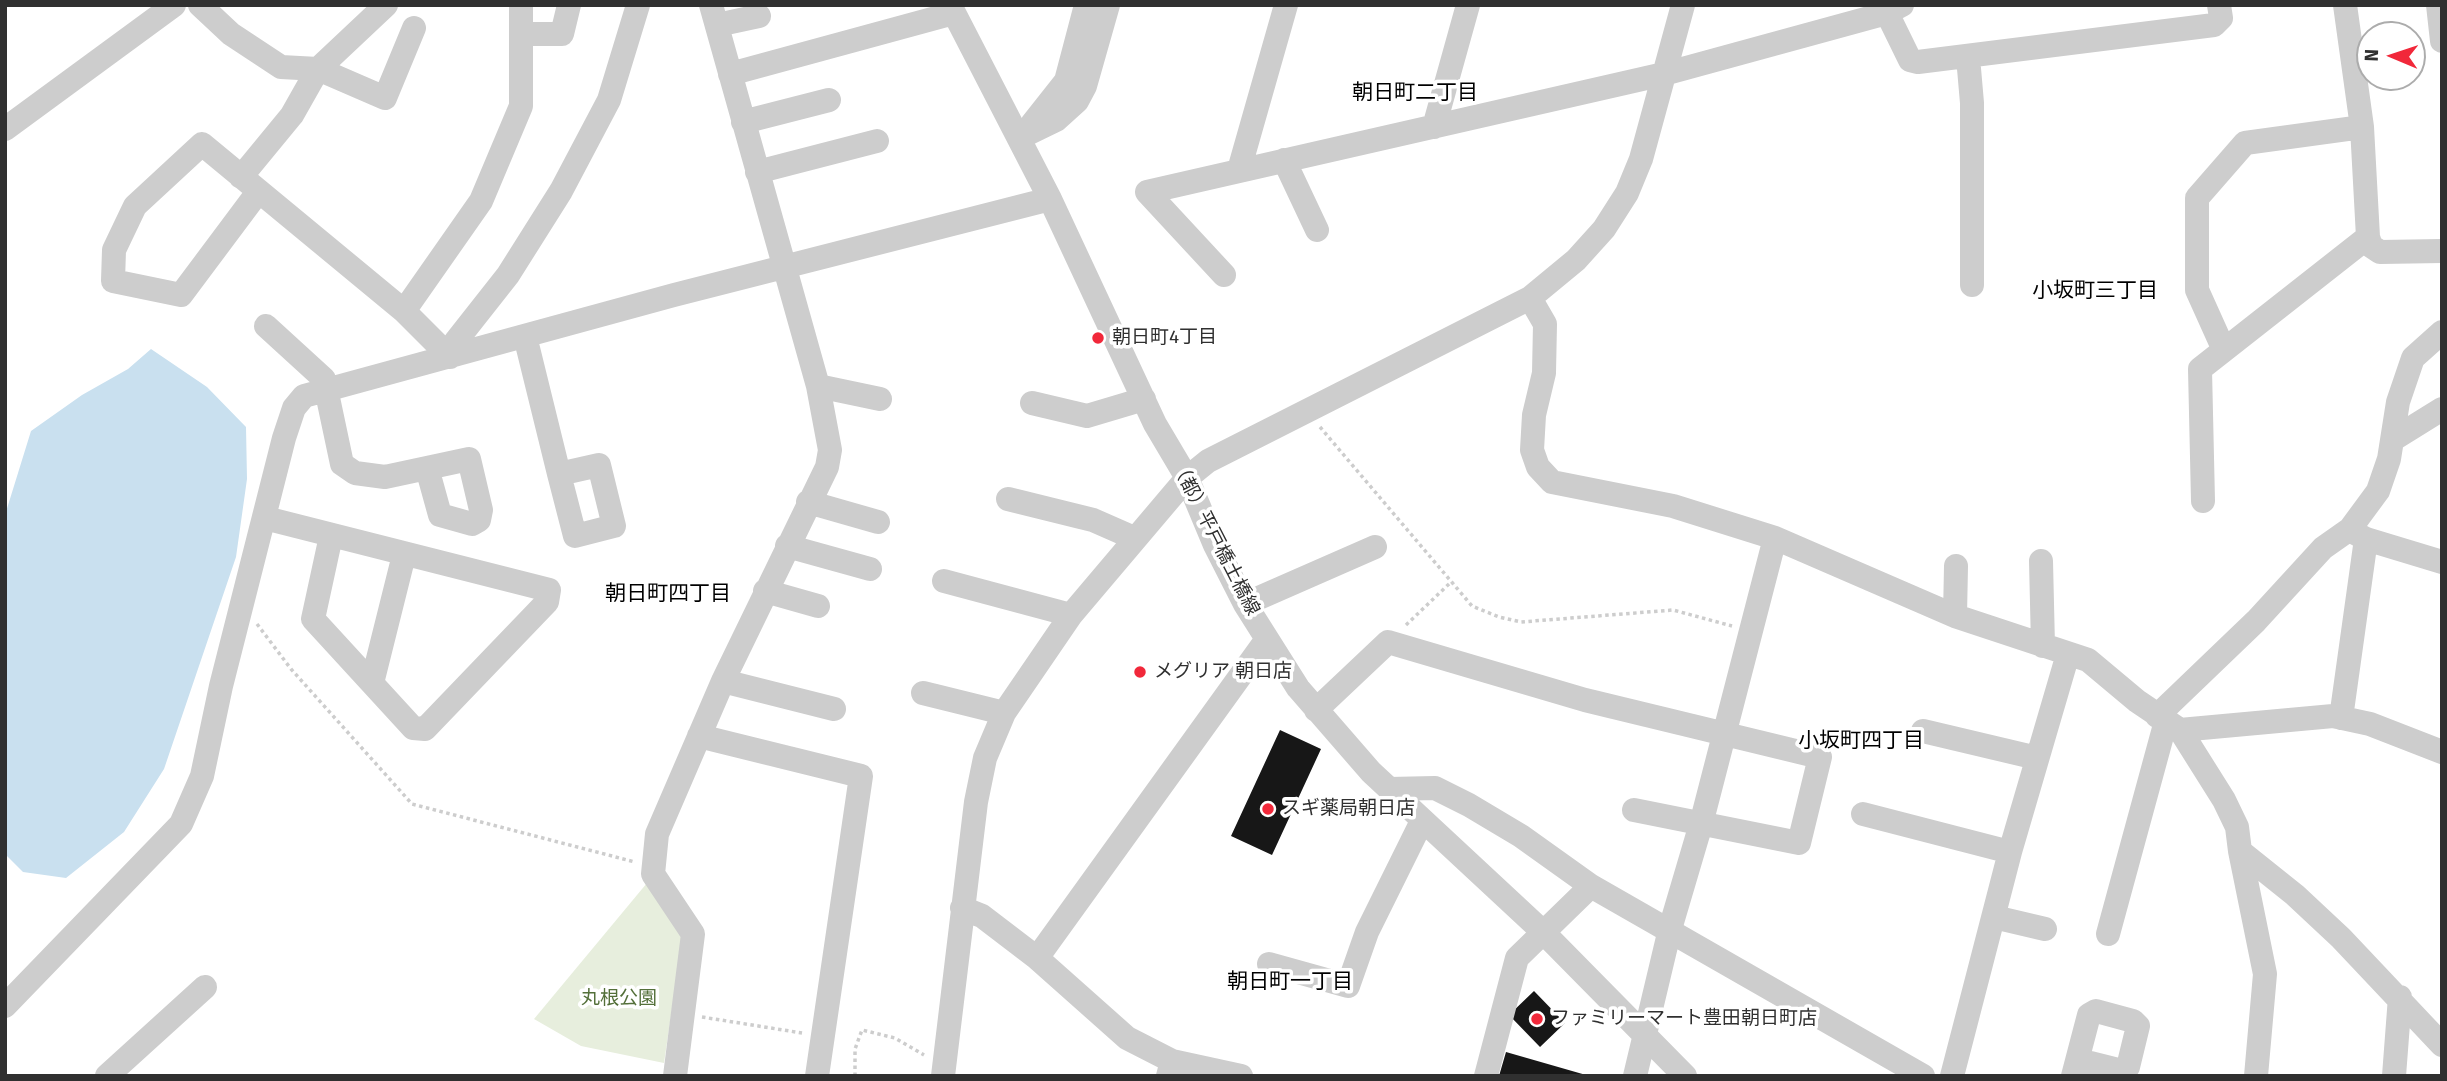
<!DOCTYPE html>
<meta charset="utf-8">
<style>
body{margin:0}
#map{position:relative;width:2447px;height:1081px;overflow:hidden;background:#fff;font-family:"Fira Sans",sans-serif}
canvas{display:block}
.frame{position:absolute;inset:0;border:7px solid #303030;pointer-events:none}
.north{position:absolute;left:2356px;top:21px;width:70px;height:70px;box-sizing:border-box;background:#fff;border:2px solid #acacac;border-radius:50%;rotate:272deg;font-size:19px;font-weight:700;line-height:28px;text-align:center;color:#303030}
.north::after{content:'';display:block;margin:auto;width:24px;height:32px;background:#f1283a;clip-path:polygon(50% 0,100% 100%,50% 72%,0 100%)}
</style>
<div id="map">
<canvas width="2447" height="1081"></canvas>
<div class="frame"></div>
<div class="north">N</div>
</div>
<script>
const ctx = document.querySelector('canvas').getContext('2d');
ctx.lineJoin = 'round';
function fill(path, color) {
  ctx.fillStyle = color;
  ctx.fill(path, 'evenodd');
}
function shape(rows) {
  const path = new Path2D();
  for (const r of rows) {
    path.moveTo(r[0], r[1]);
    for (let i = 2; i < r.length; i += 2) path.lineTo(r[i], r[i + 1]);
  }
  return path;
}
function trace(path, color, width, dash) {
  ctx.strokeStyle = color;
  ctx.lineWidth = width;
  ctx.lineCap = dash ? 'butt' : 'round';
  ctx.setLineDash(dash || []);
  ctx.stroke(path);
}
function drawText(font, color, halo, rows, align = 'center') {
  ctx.font = font + ' "Fira Sans","Noto Sans JP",sans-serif';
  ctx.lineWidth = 7;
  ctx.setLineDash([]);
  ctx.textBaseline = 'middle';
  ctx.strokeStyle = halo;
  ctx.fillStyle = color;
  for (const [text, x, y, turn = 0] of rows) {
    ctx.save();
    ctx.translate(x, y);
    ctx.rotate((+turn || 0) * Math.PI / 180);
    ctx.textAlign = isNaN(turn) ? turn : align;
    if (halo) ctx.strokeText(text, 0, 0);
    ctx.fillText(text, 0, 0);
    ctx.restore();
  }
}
fill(shape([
 [647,883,683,933,664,1063,581,1046,534,1019]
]), '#e7eedd');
fill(shape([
 [151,349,207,387,246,427,247,479,236,557,164,769,124,832,66,878,23,872,5,854,5,515,31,431,82,395,128,369]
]), '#c9e0ef');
fill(shape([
 [1280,730,1321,749,1272,855,1231,836],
 [1534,991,1565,1023,1540,1047,1509,1015],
 [1506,1052,1586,1075,1586,1076,1499,1076]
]), '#171717');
trace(shape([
 [1320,427,1472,606,1499,617,1521,622,1673,610,1732,626],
 [257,624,291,669,412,804,635,862],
 [1406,625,1450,583],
 [702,1017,802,1033],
 [855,1076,855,1049,862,1030,895,1038,924,1055]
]), '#cdcdcd', 3.5, [3.5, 3.5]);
trace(shape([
 [200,5,231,34,281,67,318,69,386,5],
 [950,5,1050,199,1155,424,1187,478,1215,545,1245,604,1298,688,1371,772,1542,931,1685,1076],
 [2345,5,2362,127,2368,237,2371,246,2380,252,2442,251],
 [2438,5,2442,41],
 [1887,13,1910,60,1918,62,2214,25,2221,18,2219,5],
 [717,25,759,16],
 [522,34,562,34,569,5],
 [1968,57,1972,103,1972,285],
 [730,74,954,13],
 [743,122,829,100],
 [1032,124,1066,81,1086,5],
 [1434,127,1468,5],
 [5,129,174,5],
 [1019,138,1056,120,1077,101,1085,86,1108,5],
 [1284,160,1317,230],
 [1239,170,1286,5],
 [757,172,877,141],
 [241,177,292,115,318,69,385,98,414,28],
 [258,192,181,295,113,281,114,250,135,206,202,144,404,311,450,357],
 [1224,275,1147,192,1664,74,1887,13,1902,5],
 [1530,298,1545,324,1544,373,1534,415,1532,450,1538,467,1552,482,1673,506,1775,538,1955,616,2088,660,2137,701,2180,730,2224,800,2237,827,2240,851,2295,895,2341,938,2442,1045],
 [404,311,481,201,521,106,521,5],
 [266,326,324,379,342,464,355,473,385,477,469,459,481,510,479,520,472,524,440,515,427,468],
 [525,336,559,474,575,536,614,526,599,465,559,474],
 [2224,350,2197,290,2197,198,2245,143,2362,127],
 [450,357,456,341,508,275,561,191,609,100,638,5],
 [818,386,880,399],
 [1032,403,1087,416,1144,399],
 [2392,440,2442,409],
 [1008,499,1093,520,1134,538],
 [2203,501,2200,369,2368,237],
 [808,502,878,522],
 [265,518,549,590,547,602,425,729,413,728,313,619,331,536],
 [2353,532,2366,539,2442,562],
 [787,546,870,569],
 [2041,561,2043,646],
 [944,581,1071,615],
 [765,591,818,606],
 [1245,604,1375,547],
 [1955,616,1956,566],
 [723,681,834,709],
 [372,683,404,555],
 [923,693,1004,713],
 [1316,710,1388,642,1585,700,1820,757,1799,843,1634,810],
 [2157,716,2256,621,2323,548,2350,529,2378,491,2389,459,2398,402,2413,358,2442,332],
 [2341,718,2366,539],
 [2180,730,2333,716,2370,724,2442,752],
 [1923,731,2037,758],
 [699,736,861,776,817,1076],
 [1389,789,1435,788,1469,805,1521,836,1591,886,1923,1076],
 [1863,814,2010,852],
 [2240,851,2265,974,2256,1076],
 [962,908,982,916,1037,958,1127,1038,1172,1061,1168,1076],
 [1994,917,2045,929],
 [2108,934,2166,721],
 [1037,958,1267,639],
 [1269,964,1348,986,1367,932,1422,821],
 [5,1006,181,824,202,776,221,686,284,438,294,408,304,396,674,295,1050,199],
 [1172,1061,1241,1076],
 [107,1076,205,987],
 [675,1076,693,934,653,874,657,834,723,681,827,467,830,450,818,386,711,5],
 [943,1076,976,802,985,758,1004,713,1071,615,1187,478,1208,461,1530,298,1576,260,1604,229,1627,193,1641,159,1683,5],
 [1486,1076,1517,958,1591,886],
 [1635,1076,1670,929,1701,824,1775,538],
 [1952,1076,2010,852,2068,654],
 [2073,1076,2089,1015,2096,1011,2133,1021,2138,1026,2128,1067,2122,1071,2078,1060],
 [2394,1076,2400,997]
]), '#cdcdcd', 24);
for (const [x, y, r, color] of [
 [1098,338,7,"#f1283a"],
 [1140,672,7,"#f1283a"],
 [1268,809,7,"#f1283a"],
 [1537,1019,7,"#f1283a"]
]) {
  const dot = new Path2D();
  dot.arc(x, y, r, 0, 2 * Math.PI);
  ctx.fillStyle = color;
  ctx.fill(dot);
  trace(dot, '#fff', 2.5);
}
drawText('19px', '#303030', '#fff', [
 ["朝日町4丁目",1112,338],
 ["メグリア 朝日店",1154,672],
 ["スギ薬局朝日店",1282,809],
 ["ファミリーマート豊田朝日町店",1551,1019]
], 'left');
drawText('19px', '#303030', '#fff', [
 ["（都）平戸橋土橋線",1215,538,63]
]);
drawText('19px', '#54703a', '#fff', [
 ["丸根公園",619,999]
]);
drawText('21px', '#000', '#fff', [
 ["朝日町二丁目",1415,93],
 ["小坂町三丁目",2095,291],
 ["朝日町四丁目",668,594],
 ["小坂町四丁目",1861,741],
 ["朝日町一丁目",1290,982]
]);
</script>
